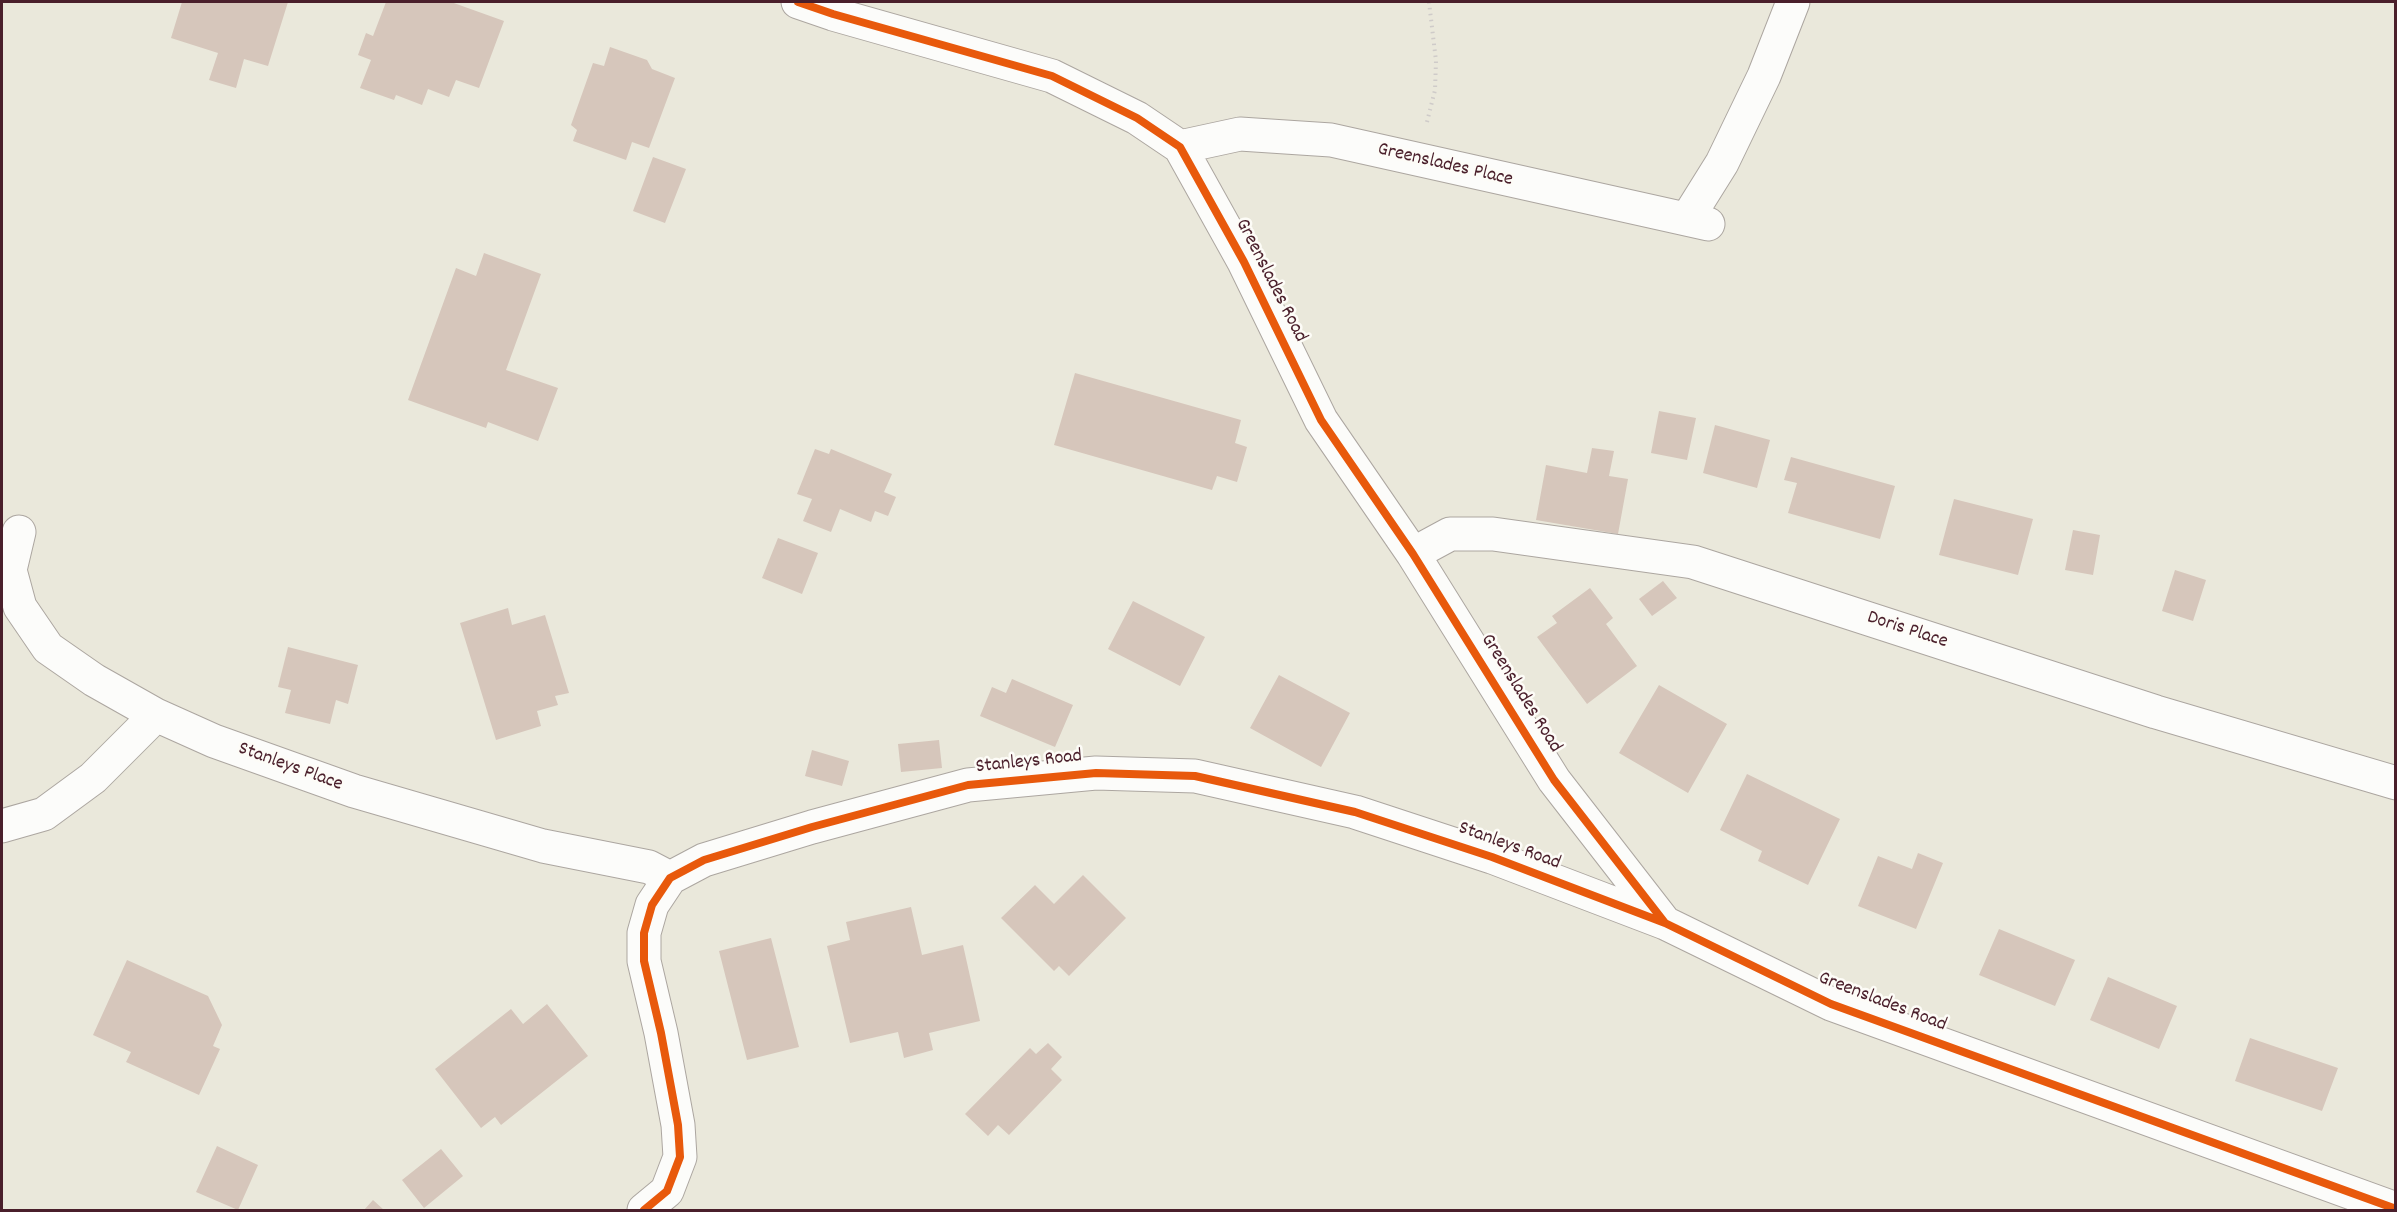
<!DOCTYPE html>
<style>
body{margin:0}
#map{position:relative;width:2397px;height:1212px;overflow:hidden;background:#eae8db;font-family:Dekko,sans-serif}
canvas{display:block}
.frame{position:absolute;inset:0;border:3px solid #4a1f2b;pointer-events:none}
</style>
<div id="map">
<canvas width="2397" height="1212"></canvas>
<div class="frame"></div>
</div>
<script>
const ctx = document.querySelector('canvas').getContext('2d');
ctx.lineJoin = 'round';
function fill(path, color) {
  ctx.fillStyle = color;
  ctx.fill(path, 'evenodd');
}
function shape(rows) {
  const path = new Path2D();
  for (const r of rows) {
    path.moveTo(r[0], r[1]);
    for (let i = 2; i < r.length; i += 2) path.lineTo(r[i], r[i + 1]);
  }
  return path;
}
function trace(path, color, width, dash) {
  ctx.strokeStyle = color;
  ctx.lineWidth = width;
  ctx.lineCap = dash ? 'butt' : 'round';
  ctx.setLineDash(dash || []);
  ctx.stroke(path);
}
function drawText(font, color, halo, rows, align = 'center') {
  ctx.font = font + ' Dekko,sans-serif';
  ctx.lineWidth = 5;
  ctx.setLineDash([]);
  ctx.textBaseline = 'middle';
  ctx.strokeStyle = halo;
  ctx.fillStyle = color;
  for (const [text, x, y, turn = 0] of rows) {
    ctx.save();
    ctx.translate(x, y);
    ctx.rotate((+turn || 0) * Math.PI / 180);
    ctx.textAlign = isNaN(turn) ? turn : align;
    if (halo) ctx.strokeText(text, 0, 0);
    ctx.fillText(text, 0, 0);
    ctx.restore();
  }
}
fill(shape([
 [182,2,288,2,268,66,244,59,236,88,209,80,218,53,171,38],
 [386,2,451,2,504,21,479,88,456,80,449,97,428,89,422,105,396,95,394,100,360,88,371,60,358,55,366,33,373,36],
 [610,47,647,60,652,69,675,78,649,148,632,142,626,160,573,141,577,130,571,125,593,63,604,66],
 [653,157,686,169,665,223,633,211],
 [484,253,541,274,506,370,558,388,538,441,488,422,486,428,408,400,456,268,476,276],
 [1075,373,1241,420,1235,443,1247,447,1237,482,1217,476,1212,490,1054,445],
 [1659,411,1696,418,1687,460,1651,453],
 [1715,425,1770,440,1757,488,1703,473],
 [1592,448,1614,451,1609,476,1628,479,1618,534,1536,520,1546,465,1587,473],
 [815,449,829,454,831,449,892,474,884,492,896,497,888,516,875,511,871,522,840,509,831,532,803,521,812,499,797,494],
 [1791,457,1895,486,1880,539,1788,513,1797,483,1784,480],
 [1954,499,2033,519,2018,575,1939,555],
 [2073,530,2100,535,2093,575,2065,570],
 [778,538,818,553,802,594,762,578],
 [2175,570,2206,580,2193,621,2162,611],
 [1663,581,1677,598,1652,616,1639,599],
 [1590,588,1613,618,1606,624,1637,666,1587,704,1537,637,1557,623,1552,616],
 [1133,601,1205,637,1180,686,1108,649],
 [508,608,512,625,545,615,569,693,555,696,558,705,537,711,541,726,496,740,460,623],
 [288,647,358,665,348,704,336,700,330,724,285,713,291,690,278,687],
 [1279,675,1350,713,1321,767,1250,728],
 [1012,679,1073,705,1055,747,980,716,992,687,1006,693],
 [1659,685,1727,724,1688,793,1619,753],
 [939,740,942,768,901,772,898,744],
 [812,750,849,761,842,786,805,776],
 [1747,774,1840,819,1808,885,1758,861,1762,851,1720,830],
 [1918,853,1943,863,1916,929,1858,906,1878,856,1912,869],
 [1083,875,1126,918,1069,976,1059,966,1054,971,1001,918,1035,885,1054,904],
 [911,907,922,955,963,945,980,1021,929,1033,933,1050,904,1058,898,1032,850,1043,827,946,850,940,846,922],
 [1999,929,2075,960,2055,1006,1979,975],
 [771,938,799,1047,747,1060,719,951],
 [127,960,208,996,222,1025,213,1046,220,1049,199,1095,126,1062,131,1052,93,1035],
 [2108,977,2177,1006,2159,1049,2090,1020],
 [547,1004,588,1056,501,1125,495,1117,481,1128,435,1069,511,1009,523,1024],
 [2250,1038,2338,1068,2322,1111,2235,1081],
 [1048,1043,1062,1057,1051,1069,1062,1080,1009,1135,998,1125,988,1136,965,1114,1030,1048,1036,1054],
 [217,1146,258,1165,238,1210,196,1192],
 [441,1149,463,1176,424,1208,402,1180],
 [373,1200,384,1210,364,1210]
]), '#d6c6bb');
const minor = shape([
 [798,2,833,14,1052,76,1137,118,1180,147,1244,262,1321,420,1413,554,1554,780,1665,923,1831,1004,2396,1209],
 [1180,147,1240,134,1331,140,1708,224],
 [1687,219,1722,163,1764,76,1793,2],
 [19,532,10,570,20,607,48,648,94,680,156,715,214,741,354,791,543,846,649,867,670,878],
 [1413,554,1450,534,1493,534,1693,562,2156,712,2396,783],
 [2,826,44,814,93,778,156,715],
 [644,1210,667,1191,680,1157,678,1125,661,1033,644,961,644,933,652,905,670,878,704,860,812,827,968,785,1096,773,1195,776,1355,812,1492,857,1665,923]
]);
trace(minor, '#aca6a0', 35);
trace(shape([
 [1427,122,1435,90,1436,61,1429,2]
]), '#cfcbc9', 4, [1.5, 4.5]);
trace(minor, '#fcfcfa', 33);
trace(shape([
 [798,2,833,14,1052,76,1137,118,1180,147,1244,262,1321,420,1413,554,1554,780,1665,923,1831,1004,2396,1209],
 [644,1210,667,1191,680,1157,678,1125,661,1033,644,961,644,933,652,905,670,878,704,860,812,827,968,785,1096,773,1195,776,1355,812,1492,857,1665,923]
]), '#e8590c', 8);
drawText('20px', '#4a1f2b', '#fdfcf7', [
 ["Greenslades Place",1445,166,13],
 ["Greenslades Road",1270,281,63],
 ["Doris Place",1907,631,18],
 ["Greenslades Road",1520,694,58],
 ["Stanleys Road",1029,763,-6],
 ["Stanleys Place",290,768,20],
 ["Stanleys Road",1509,847,20],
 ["Greenslades Road",1882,1003,21]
]);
</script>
